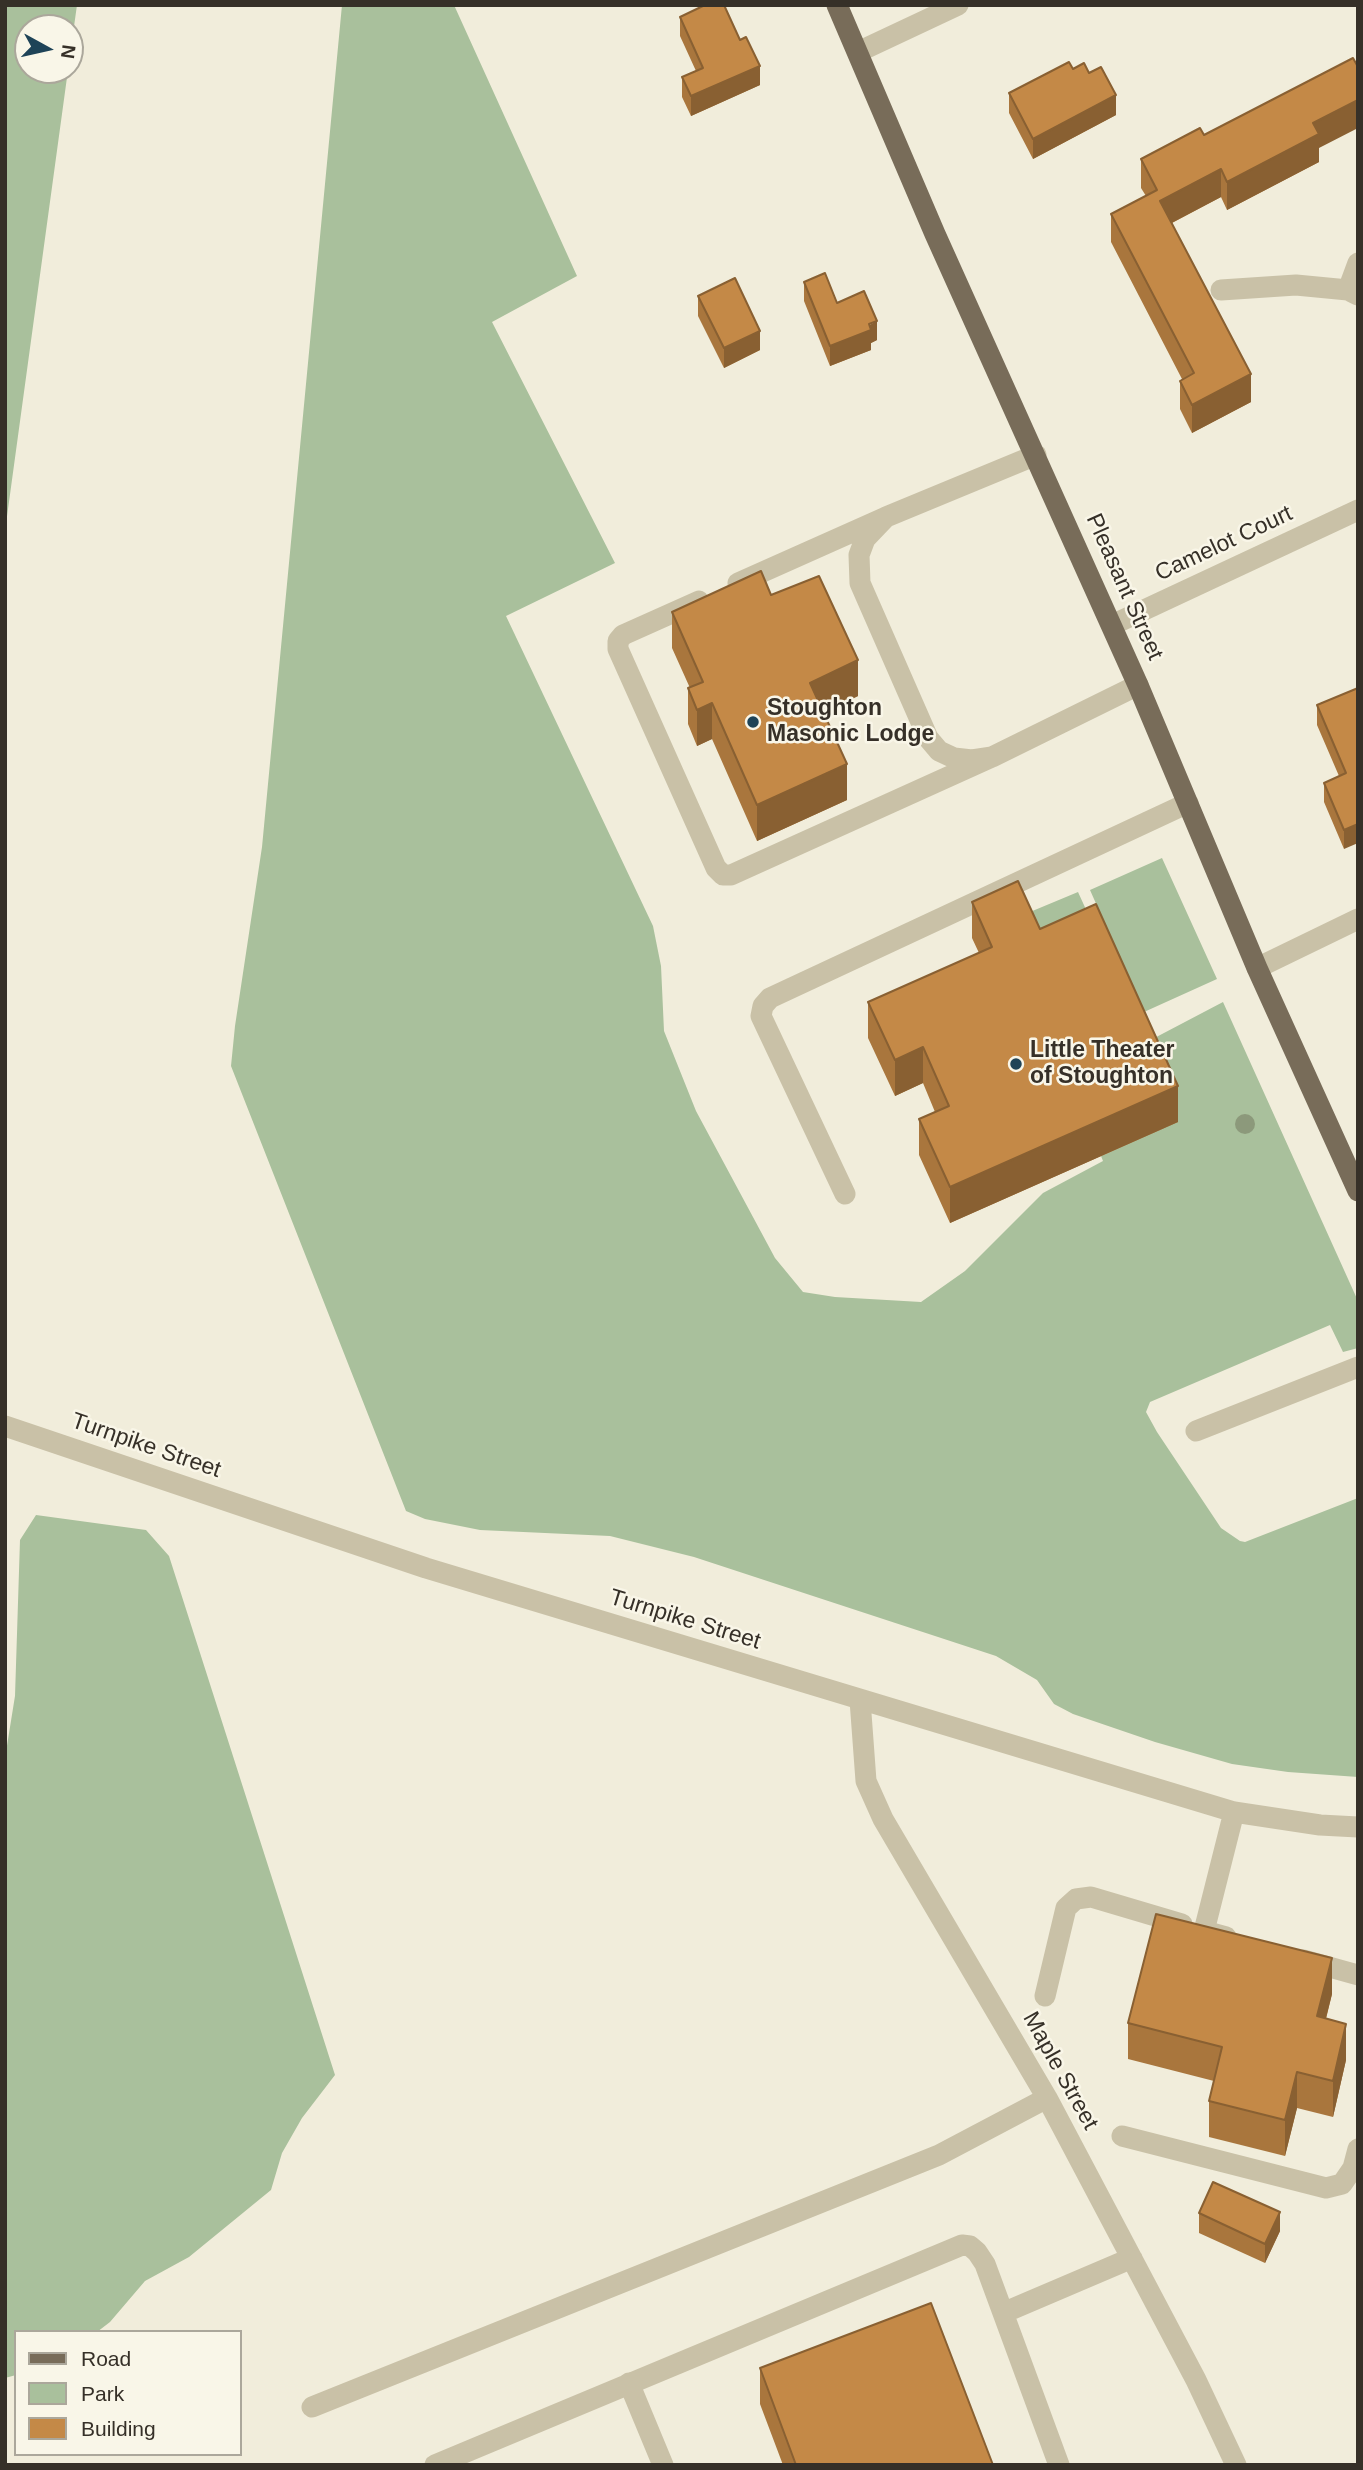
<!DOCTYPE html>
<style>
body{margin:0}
#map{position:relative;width:1363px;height:2470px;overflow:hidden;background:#f1eddb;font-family:Helvetica,sans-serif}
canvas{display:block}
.frame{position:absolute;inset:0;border:7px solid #363028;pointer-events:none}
.legend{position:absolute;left:14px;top:2330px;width:228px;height:126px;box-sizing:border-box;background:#f9f6e8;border:2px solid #aba79b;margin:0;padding:9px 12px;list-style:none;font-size:21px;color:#363028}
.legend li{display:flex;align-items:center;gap:14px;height:35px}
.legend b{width:35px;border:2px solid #aba79b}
.north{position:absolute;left:14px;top:14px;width:70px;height:70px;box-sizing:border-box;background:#f9f6e8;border:2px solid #aba79b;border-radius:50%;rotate:98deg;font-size:19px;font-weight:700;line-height:28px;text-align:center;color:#363028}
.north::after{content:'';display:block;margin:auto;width:24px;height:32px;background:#1e4357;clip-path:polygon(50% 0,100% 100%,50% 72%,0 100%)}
</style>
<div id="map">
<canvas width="1363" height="2470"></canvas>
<div class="frame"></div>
<ul class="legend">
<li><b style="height:9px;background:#786c59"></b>Road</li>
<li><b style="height:19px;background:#a9c09c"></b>Park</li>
<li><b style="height:19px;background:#c48947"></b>Building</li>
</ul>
<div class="north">N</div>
</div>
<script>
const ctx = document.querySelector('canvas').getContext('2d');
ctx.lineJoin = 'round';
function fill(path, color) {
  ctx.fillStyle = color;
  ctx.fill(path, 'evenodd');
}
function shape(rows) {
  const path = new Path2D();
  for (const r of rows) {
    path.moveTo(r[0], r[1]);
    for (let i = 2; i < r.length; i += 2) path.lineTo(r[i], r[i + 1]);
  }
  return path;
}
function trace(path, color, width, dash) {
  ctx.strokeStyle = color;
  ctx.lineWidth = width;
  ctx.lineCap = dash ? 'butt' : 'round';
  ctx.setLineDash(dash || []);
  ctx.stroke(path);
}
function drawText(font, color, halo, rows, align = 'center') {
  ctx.font = font + ' Helvetica,sans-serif';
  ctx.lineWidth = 5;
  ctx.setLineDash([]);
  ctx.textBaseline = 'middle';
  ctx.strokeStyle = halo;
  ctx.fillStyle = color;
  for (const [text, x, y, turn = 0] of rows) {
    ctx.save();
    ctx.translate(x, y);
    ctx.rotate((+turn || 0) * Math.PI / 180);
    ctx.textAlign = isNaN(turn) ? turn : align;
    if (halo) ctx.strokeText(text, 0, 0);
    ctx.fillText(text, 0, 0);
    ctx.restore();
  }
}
fill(shape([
 [5,5,77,5,70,55,70,28,28,28,28,70,68,70,5,531],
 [342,5,454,5,577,276,492,322,615,563,506,616,653,926,661,966,664,1031,696,1111,775,1258,803,1292,835,1297,921,1302,965,1271,1043,1193,1103,1161,1101,1156,1177,1122,1143,1044,1223,1002,1358,1301,1358,1348,1343,1352,1330,1325,1150,1402,1146,1412,1157,1432,1221,1528,1240,1541,1245,1542,1358,1498,1358,1777,1288,1772,1232,1764,1155,1742,1073,1714,1054,1704,1037,1680,996,1656,694,1557,610,1536,480,1530,425,1519,406,1511,231,1066,235,1026,262,847],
 [1162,858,1217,979,1144,1012,1090,890],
 [1078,892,1099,938,1040,965,1018,917],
 [36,1515,146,1530,169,1556,335,2075,302,2118,282,2153,271,2190,189,2257,145,2281,110,2322,97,2332,16,2332,16,2375,5,2378,5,1758,15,1696,20,1540]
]), '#a9c09c');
trace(shape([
 [858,52,958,5],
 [1221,290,1296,285,1348,290,1358,295],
 [1348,290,1358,263],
 [1036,455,886,517,865,539,859,555,860,583,928,738,939,751,954,758,972,760,992,757,1138,685],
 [738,583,886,517],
 [699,601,623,635,618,641,618,649,716,868,723,875,731,875,992,757],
 [1112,625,1358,510],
 [1257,968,1358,919],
 [845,1194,761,1016,763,1006,770,998,1188,803],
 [5,1426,426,1568,1234,1812,1320,1825,1358,1827],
 [1196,1431,1358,1367],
 [860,1700,866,1781,883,1819,1047,2098,1196,2380,1236,2465],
 [1226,1937,1204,1931,1234,1812],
 [1304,1960,1358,1975],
 [1045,1996,1066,1908,1076,1899,1091,1897,1182,1924],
 [1122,2136,1326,2188,1342,2184,1353,2168,1358,2149],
 [1003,2313,1132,2258],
 [629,2383,663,2465],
 [312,2407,939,2155,1047,2098],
 [435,2465,962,2245,970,2246,977,2252,985,2264,1059,2465]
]), '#c9c1a7', 21);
trace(shape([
 [837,5,935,234,1138,685,1257,968,1358,1191]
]), '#786c59', 21);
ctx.fillStyle = '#8c997b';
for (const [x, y] of [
 [1245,1124]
]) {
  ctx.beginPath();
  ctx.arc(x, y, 10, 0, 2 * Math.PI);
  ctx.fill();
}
fill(shape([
 [680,17,760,85,691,116,682,97,682,77,696,71,680,36],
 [1073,69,1116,115,1033,159,1009,113,1009,93],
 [1204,135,1319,148,1319,162,1227,210,1221,197,1172,223,1251,402,1192,433,1180,409,1180,381,1182,379,1111,242,1111,214,1146,196,1141,188,1141,159],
 [804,282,837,303,877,340,871,343,871,350,830,366,804,301],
 [698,296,760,350,724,368,698,316],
 [771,595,858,696,824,713,847,800,757,841,712,739,697,746,688,724,688,688,690,688,672,648,672,612],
 [1358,688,1344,849,1324,802,1324,783,1339,776,1317,725,1317,705],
 [972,902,1040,929,1178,1122,950,1223,919,1155,919,1119,935,1112,923,1083,895,1096,868,1038,868,1002,979,953,972,938],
 [1332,1994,1326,2019,1346,2060,1333,2117,1297,2108,1285,2156,1209,2137,1209,2101,1214,2081,1128,2059,1128,2023],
 [1199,2213,1280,2231,1265,2263,1199,2233],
 [760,2368,993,2465,783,2465,760,2404]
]), '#a9763d');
fill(shape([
 [760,66,760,85,691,116,691,96],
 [1116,95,1116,115,1033,159,1033,139],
 [1358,100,1358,128,1319,148,1319,162,1227,210,1227,182,1313,123],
 [1221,169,1221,197,1160,229,1160,201],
 [877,321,877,340,871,343,871,350,830,366,830,346],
 [760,331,760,350,724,368,724,348],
 [1251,374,1251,402,1192,433,1192,405],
 [858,660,858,696,810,719,810,683],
 [712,703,712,739,697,746,697,710],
 [847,764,847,800,757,841,757,805],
 [1358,824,1358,843,1344,849,1344,830],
 [923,1047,923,1083,895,1096,895,1060],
 [1178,1086,1178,1122,950,1223,950,1187],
 [1332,1958,1332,1994,1317,2053,1317,2016],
 [1346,2024,1346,2060,1333,2117,1333,2081],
 [1297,2072,1297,2108,1285,2156,1285,2120],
 [1280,2212,1280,2231,1265,2263,1265,2244]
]), '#896032');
const building = shape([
 [705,5,724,5,740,40,746,37,760,66,691,96,682,77,703,68,680,17,705,5],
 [1353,58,1358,67,1358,100,1313,123,1319,134,1227,182,1221,169,1160,201,1251,374,1192,405,1180,381,1194,373,1111,214,1157,190,1141,159,1200,128,1204,135,1353,58],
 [1069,62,1073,69,1084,63,1089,73,1101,67,1116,95,1033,139,1009,93,1069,62],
 [825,273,837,303,864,291,877,321,869,324,871,330,830,346,804,282,825,273],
 [735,278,760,331,724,348,698,296,735,278],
 [761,571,771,595,819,576,858,660,810,683,847,764,757,805,712,703,697,710,688,688,703,682,672,612,761,571],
 [1358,688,1358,824,1344,830,1324,783,1346,773,1317,705,1358,688],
 [1018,881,1040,929,1096,904,1178,1086,950,1187,919,1119,949,1106,923,1047,895,1060,868,1002,992,947,972,902,1018,881],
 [1156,1914,1332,1958,1317,2016,1346,2024,1333,2081,1297,2072,1285,2120,1209,2101,1222,2047,1128,2023,1156,1914],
 [1213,2182,1280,2212,1265,2244,1199,2213,1213,2182],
 [931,2303,993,2465,796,2465,760,2368,931,2303]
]);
fill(building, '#c48947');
trace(building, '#896032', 2);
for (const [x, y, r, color] of [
 [753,722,7,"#1e4357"],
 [1016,1064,7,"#1e4357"]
]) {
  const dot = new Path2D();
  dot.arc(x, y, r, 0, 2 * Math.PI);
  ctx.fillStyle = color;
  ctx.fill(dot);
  trace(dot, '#f9f6e8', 2.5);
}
drawText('23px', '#363028', '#f9f6e8', [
 ["Camelot Court",1224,544,-25],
 ["Pleasant Street",1124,587,66],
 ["Turnpike Street",146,1446,19],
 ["Turnpike Street",685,1620,17],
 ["Maple Street",1060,2071,61]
]);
drawText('bold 23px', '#363028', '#f9f6e8', [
 ["Stoughton",767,709],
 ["Masonic Lodge",767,735],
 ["Little Theater",1030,1051],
 ["of Stoughton",1030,1077]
], 'left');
</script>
